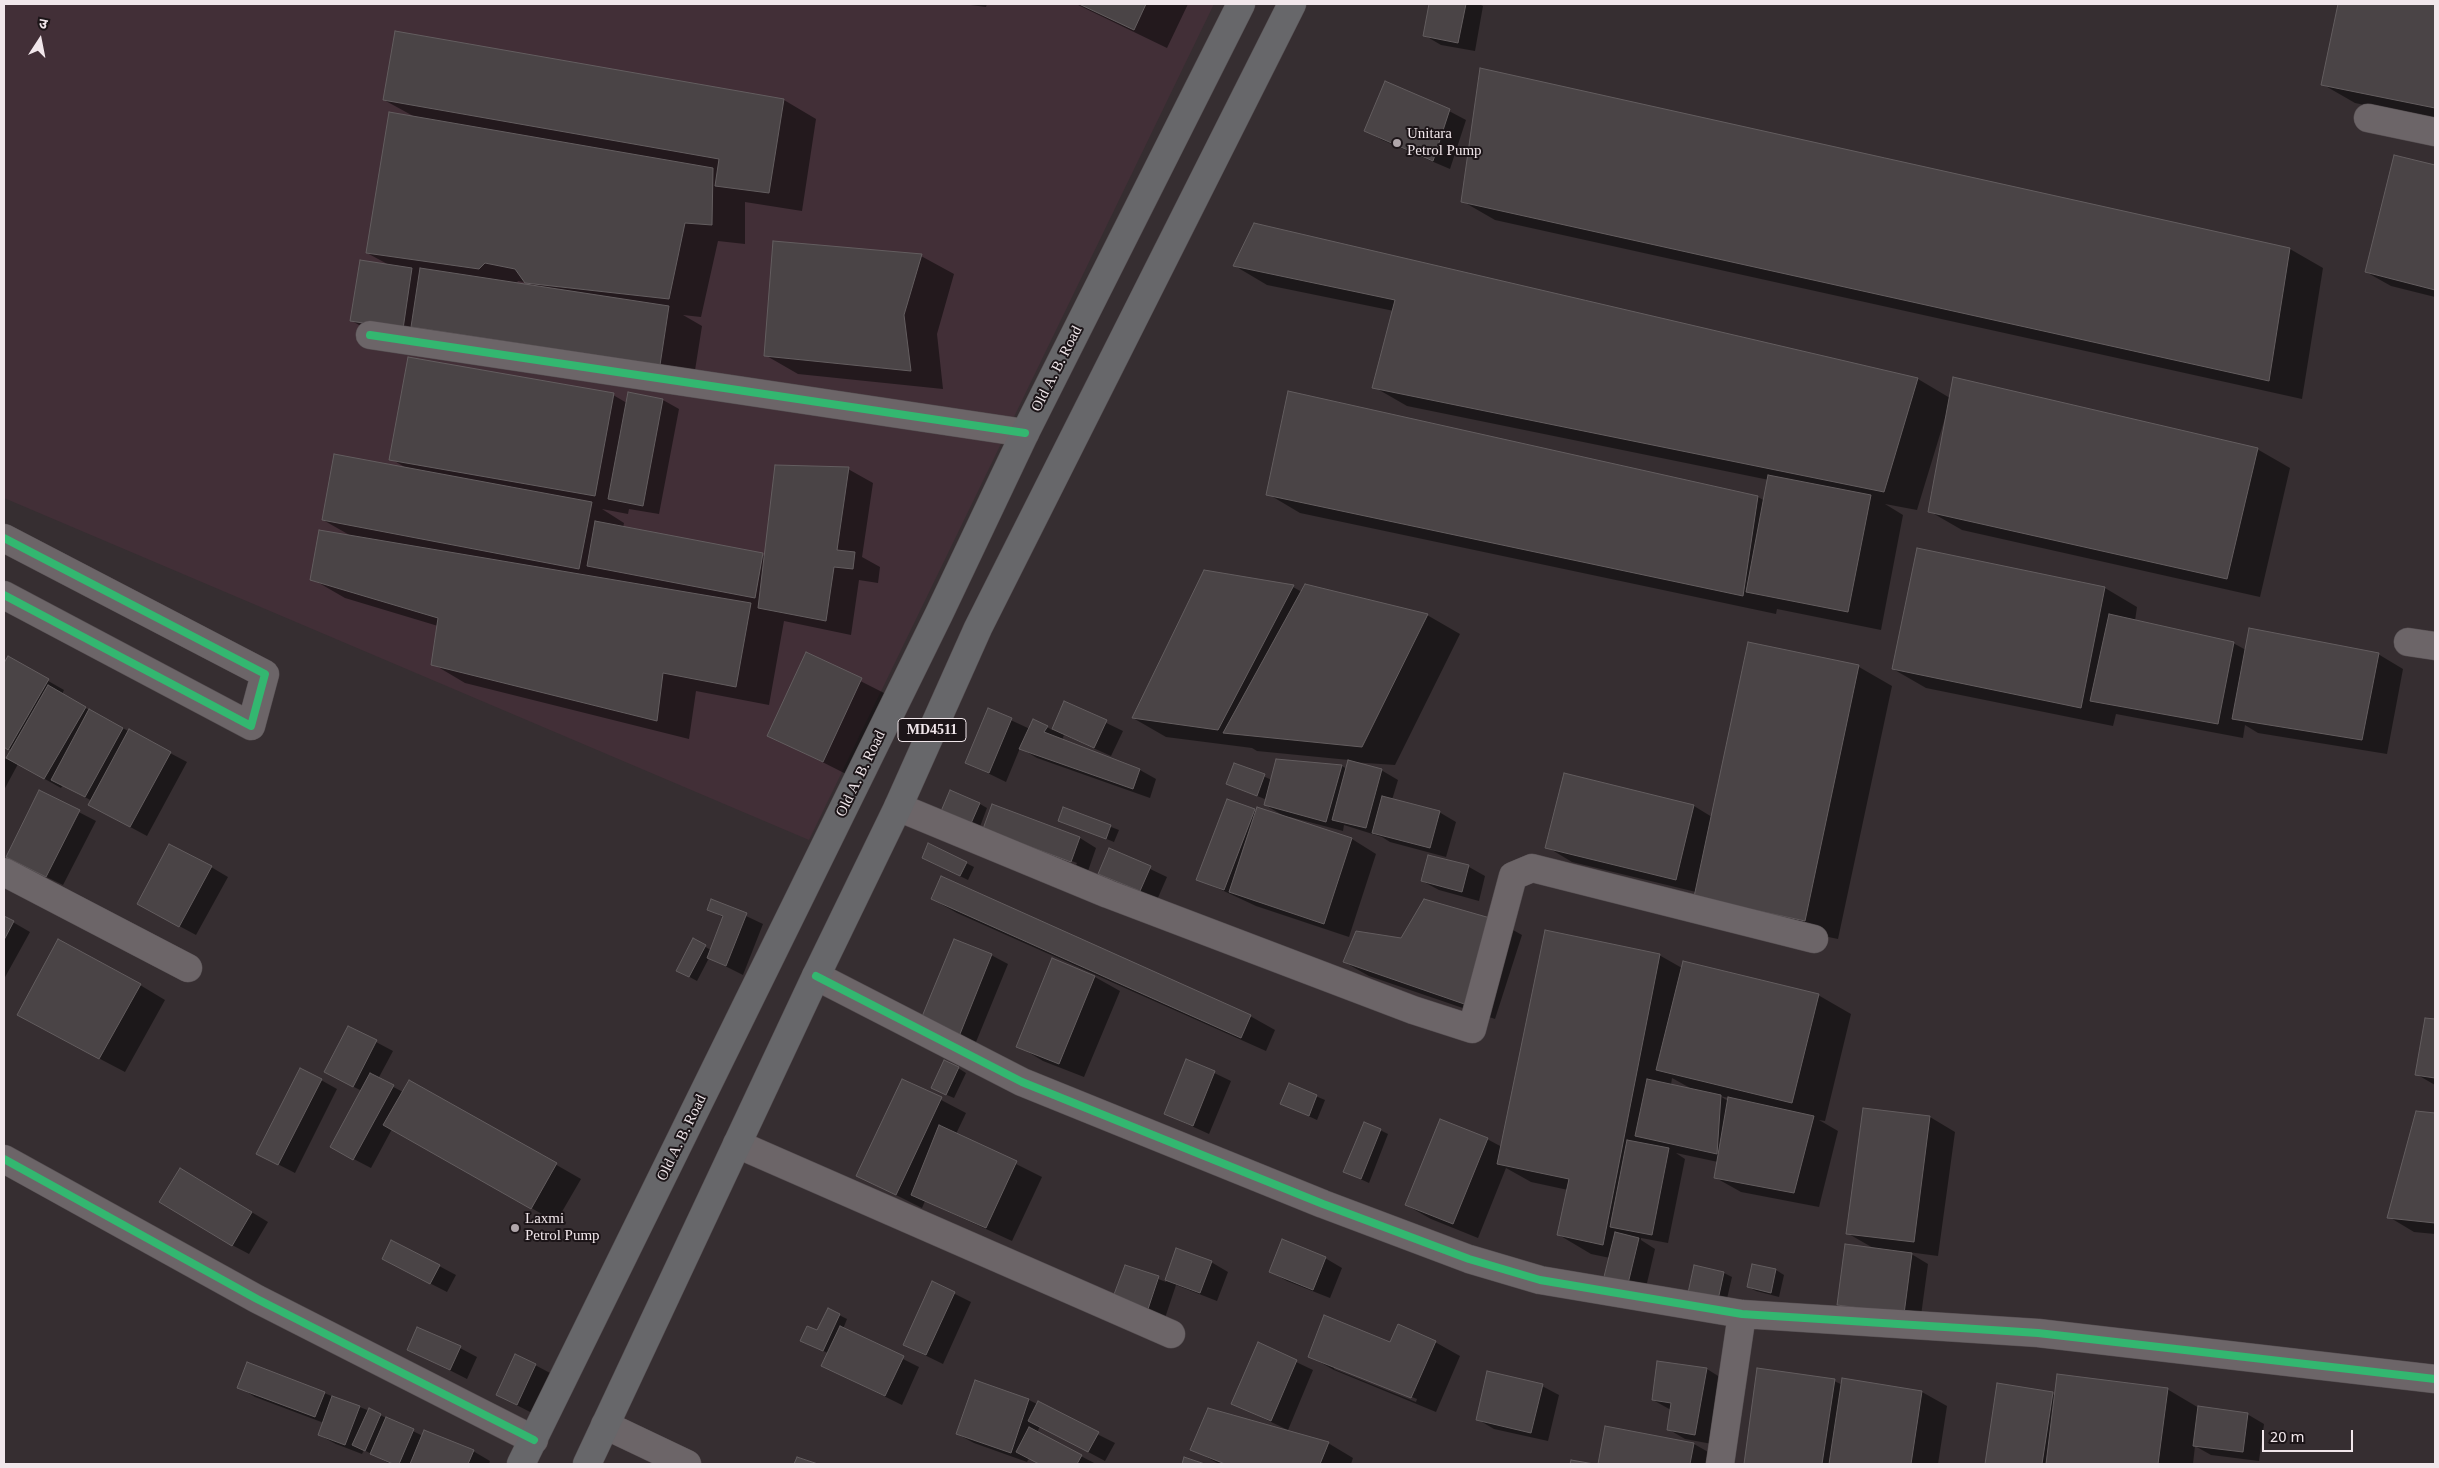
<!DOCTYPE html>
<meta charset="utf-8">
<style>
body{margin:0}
#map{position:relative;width:2439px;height:1468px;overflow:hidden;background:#362e31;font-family:Georgia,"Noto Sans Devanagari",serif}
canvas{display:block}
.frame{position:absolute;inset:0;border:5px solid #f1e7eb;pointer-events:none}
.north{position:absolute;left:15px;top:15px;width:50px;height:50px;-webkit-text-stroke:4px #1c1518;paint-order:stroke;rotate:11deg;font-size:14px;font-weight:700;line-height:20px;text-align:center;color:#f1e7eb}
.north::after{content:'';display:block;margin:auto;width:18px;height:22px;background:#f1e7eb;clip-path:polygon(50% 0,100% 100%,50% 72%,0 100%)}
.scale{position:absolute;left:2262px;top:1430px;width:91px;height:22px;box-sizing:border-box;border:2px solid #f1e7eb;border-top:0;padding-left:6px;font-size:15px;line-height:18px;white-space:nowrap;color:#f1e7eb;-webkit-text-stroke:4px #1c1518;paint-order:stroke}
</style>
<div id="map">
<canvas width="2439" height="1468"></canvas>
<div class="frame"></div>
<div class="north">उ</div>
<div class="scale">20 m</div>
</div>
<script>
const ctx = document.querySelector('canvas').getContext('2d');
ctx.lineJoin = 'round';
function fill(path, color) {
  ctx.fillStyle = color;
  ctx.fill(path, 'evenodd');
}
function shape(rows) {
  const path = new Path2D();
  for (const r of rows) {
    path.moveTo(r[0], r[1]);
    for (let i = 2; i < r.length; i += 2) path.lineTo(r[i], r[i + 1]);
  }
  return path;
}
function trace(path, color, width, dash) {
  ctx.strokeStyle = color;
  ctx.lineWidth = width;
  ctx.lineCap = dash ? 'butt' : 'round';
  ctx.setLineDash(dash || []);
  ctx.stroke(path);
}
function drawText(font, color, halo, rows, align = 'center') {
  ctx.font = font + ' Georgia,serif';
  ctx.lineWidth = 4;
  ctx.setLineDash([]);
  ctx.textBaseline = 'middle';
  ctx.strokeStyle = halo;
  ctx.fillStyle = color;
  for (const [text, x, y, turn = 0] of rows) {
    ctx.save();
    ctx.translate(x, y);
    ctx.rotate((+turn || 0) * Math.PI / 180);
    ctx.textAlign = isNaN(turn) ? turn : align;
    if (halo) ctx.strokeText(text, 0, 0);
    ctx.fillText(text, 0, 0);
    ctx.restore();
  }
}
fill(shape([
 [4,4,1214,4,809,840,4,498]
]), '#422f37');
fill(shape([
 [963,4,987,4,986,7],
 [1076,4,1188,4,1167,48],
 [1430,4,1479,4,1483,6,1475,51,1441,45,1424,35],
 [2339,4,2435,4,2435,120,2355,103,2322,84],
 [384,100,784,100,816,119,802,211,745,202,745,244,718,241,701,317,683,315,702,326,693,383,368,330,352,321,391,266,367,253,415,117],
 [518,281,528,283,534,287,516,284],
 [1449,111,1466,120,1450,169,1382,140,1366,131],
 [2395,156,2435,166,2435,297,2391,286,2366,272],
 [1462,201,2290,249,2323,268,2302,399,1495,220],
 [921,256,954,274,937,334,943,389,798,374,765,355],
 [1235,266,1918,379,1950,398,2257,449,2290,468,2260,597,1962,530,1929,511,1946,418,1945,418,1917,510,1885,504,1903,515,1881,630,1777,609,1776,614,1300,513,1268,494,1758,497,1765,501,1769,480,1407,406,1374,387,1394,311,1267,285],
 [613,395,627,403,663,400,679,409,659,514,629,509,628,514,602,509,624,523,623,528,765,556,848,469,873,483,862,557,880,567,878,583,859,580,851,635,784,621,769,705,696,691,689,739,465,683,433,664,438,626,345,598,312,579,353,537,323,520,408,469,391,459],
 [1205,571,1293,587,1302,592,1427,615,1460,634,1395,765,1351,762,1381,770,1398,780,1392,800,1439,812,1456,822,1446,857,1390,842,1382,837,1344,825,1343,831,1290,817,1290,819,1352,839,1376,854,1349,937,1256,906,1198,879,1254,810,1284,816,1265,805,1267,800,1228,784,1235,764,1272,780,1342,766,1347,769,1349,760,1257,751,1252,748,1166,737,1133,718],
 [2105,588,2137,607,2135,621,2233,643,2246,650,2378,654,2403,669,2387,754,2258,733,2245,725,2243,738,2116,714,2113,726,1926,688,1893,669],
 [1749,643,1859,667,1892,686,1838,939,1728,916,1696,892,1572,862,1547,847,1564,775,1694,806,1712,817],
 [807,654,886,694,848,775,769,735],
 [8,658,64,690,62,694,96,714,187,762,147,836,106,814,92,801,63,785,61,788,18,764,4,790,4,758,6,759,11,750,4,746,4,665],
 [1065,703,1123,731,1111,756,1064,735,1062,740,1140,770,1156,779,1150,798,1037,758,1020,748,1006,782,967,763,989,710,1030,729,1047,727,1052,730],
 [40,792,96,821,63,885,24,866],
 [980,804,987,808,978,832,949,820],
 [993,806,1080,838,1096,848,1088,871,1001,838,984,828],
 [1000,834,1077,863,1076,865,1000,837],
 [1064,809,1119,830,1114,842,1059,820],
 [1110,850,1167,877,1157,900,1100,873],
 [1429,856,1469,867,1485,876,1479,901,1439,890,1422,881],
 [931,862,966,863,974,867,968,880],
 [211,867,228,877,196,935,155,913],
 [932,899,1250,1016,1275,1030,1266,1051,957,913],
 [712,900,763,924,743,975,709,958,697,981,686,975,693,940,711,950,724,918,709,909],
 [4,917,30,932,4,979],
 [1497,921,1522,935,1495,1019,1369,976,1344,962,1401,939],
 [991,955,1008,964,976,1042,940,1028],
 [1659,955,1682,968,1818,995,1851,1014,1825,1121,1819,1120,1838,1131,1819,1207,1741,1192,1716,1178,1718,1162,1676,1153,1685,1159,1668,1243,1641,1238,1641,1240,1655,1249,1643,1300,1610,1258,1591,1254,1559,1235,1568,1190,1531,1182,1506,1168,1478,1238,1431,1219,1406,1205,1487,1139,1502,1147],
 [1672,1078,1692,1089,1671,1085],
 [1720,1096,1729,1098,1728,1101],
 [1053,960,1095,977,1120,991,1084,1077,1043,1061,1018,1046],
 [140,985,165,1000,125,1072,43,1029],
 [2426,1019,2435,1020,2435,1085,2416,1074],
 [376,1042,393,1051,378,1079,403,1092,410,1081,581,1179,556,1222,392,1129,371,1168,348,1156,362,1091,342,1081],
 [1187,1060,1231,1081,1209,1134,1165,1114],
 [958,1068,966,1073,954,1098,940,1092],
 [321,1080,337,1089,295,1173,258,1154],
 [903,1080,966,1113,956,1134,1042,1177,1012,1241,925,1201,922,1208,858,1176],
 [1289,1085,1325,1100,1317,1120,1282,1104],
 [2417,1112,2435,1114,2435,1234,2414,1232,2389,1217],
 [1930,1117,1955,1132,1938,1256,1908,1252,1928,1264,1920,1323,1855,1314,1838,1305,1875,1249,1847,1233],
 [1380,1130,1388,1134,1369,1183,1345,1172],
 [197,1179,268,1222,249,1254,232,1245],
 [1177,1250,1211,1262,1228,1272,1217,1301,1176,1285,1165,1318,1132,1306,1125,1266,1166,1282],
 [1325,1258,1342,1268,1330,1298,1287,1281,1270,1271],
 [1753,1265,1776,1270,1784,1275,1779,1297,1756,1291,1748,1287],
 [439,1266,456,1275,447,1292,400,1268],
 [1695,1267,1724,1273,1732,1277,1726,1303,1697,1297],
 [933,1283,971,1302,943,1364,904,1345],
 [839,1315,847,1319,843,1329,919,1367,902,1405,823,1366,828,1353,810,1345,818,1332],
 [1435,1342,1460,1356,1436,1412,1334,1370,1309,1356,1391,1343],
 [1334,1366,1417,1399,1416,1402,1334,1369],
 [1258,1344,1313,1370,1288,1430,1233,1404],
 [460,1348,477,1357,467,1379,408,1349],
 [535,1365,552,1374,534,1414,497,1395],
 [1707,1369,1723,1379,1712,1444,1685,1439,1668,1429,1671,1410,1653,1400],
 [1759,1370,1834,1381,1843,1385,1922,1392,1947,1406,1938,1464,1745,1464],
 [976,1382,1029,1400,1115,1443,1105,1461,1040,1426,1037,1433,1096,1464,1040,1464,1029,1458,1027,1462,974,1443,957,1434],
 [1998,1385,2056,1395,2167,1389,2199,1408,2247,1414,2264,1424,2259,1461,2211,1455,2195,1446,2193,1464,1986,1464],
 [1542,1386,1559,1395,1548,1441,1494,1429,1477,1419],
 [239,1387,324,1393,380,1415,423,1436,424,1432,473,1451,490,1461,489,1464,390,1464,364,1450,362,1454,336,1444,319,1435,324,1423,255,1397],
 [1606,1428,1694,1444,1719,1458,1718,1464,1599,1464],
 [1328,1443,1353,1458,1351,1464,1219,1464,1192,1449]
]), '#0007');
const building = shape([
 [1079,4,1146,4,1134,30,1079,4],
 [1429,4,1466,4,1458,43,1423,36,1429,4],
 [2338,4,2435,4,2435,108,2321,85,2338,4],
 [395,31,784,99,769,193,715,186,719,159,383,100,395,31],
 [1480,68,2290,248,2269,381,1461,202,1480,68],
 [1385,81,1450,109,1433,161,1364,131,1385,81],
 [389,112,713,168,712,225,685,223,669,299,525,283,515,269,485,263,479,269,366,253,389,112],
 [2394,155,2435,165,2435,290,2365,272,2394,155],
 [1254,223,1918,378,1884,492,1372,388,1395,300,1233,266,1254,223],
 [773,241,922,254,904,315,911,371,764,356,773,241],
 [360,260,412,268,403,329,350,321,360,260],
 [420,268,669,306,660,365,411,327,420,268],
 [408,357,614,393,595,496,389,460,408,357],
 [1953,377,2258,448,2227,579,1928,512,1953,377],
 [1288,391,1758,496,1743,596,1266,495,1288,391],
 [628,392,663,399,643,506,608,499,628,392],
 [334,454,592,502,579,569,322,520,334,454],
 [775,465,849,467,837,550,855,552,853,569,834,567,826,621,758,608,775,465],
 [1768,475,1871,495,1848,612,1746,592,1768,475],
 [595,521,763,553,755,598,587,566,595,521],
 [319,530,751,603,736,687,663,673,657,721,431,665,438,618,310,580,319,530],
 [1917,548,2105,587,2081,708,1892,669,1917,548],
 [1204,570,1294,585,1218,730,1132,718,1204,570],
 [1305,584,1428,614,1362,747,1223,733,1305,584],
 [2109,614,2234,642,2218,724,2090,701,2109,614],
 [2249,628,2379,653,2362,740,2232,719,2249,628],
 [1748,642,1859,665,1805,921,1694,897,1748,642],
 [806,652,862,678,823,762,767,736,806,652],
 [8,656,49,679,8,750,4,747,4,663,8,656],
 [48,685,86,707,44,779,6,758,48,685],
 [1064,701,1107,720,1094,748,1052,729,1064,701],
 [988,708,1012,718,989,773,965,763,988,708],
 [89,709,123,728,85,797,51,780,89,709],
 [1033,719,1048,726,1044,732,1140,769,1133,789,1019,749,1033,719],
 [129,729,171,752,130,827,88,805,129,729],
 [1276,759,1342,765,1326,822,1264,805,1276,759],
 [1348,760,1382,769,1366,828,1332,820,1348,760],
 [1234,763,1265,774,1257,796,1226,784,1234,763],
 [1564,773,1694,805,1676,880,1545,848,1564,773],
 [39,790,80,810,46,877,6,857,39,790],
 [950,790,980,803,969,828,939,816,950,790],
 [1382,796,1440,811,1430,848,1372,833,1382,796],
 [1227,799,1255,809,1224,890,1196,880,1227,799],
 [992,804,1080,837,1071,862,983,829,992,804],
 [1063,807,1111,825,1106,839,1058,821,1063,807],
 [1257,807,1352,838,1324,924,1229,892,1257,807],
 [928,843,967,862,960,876,922,858,928,843],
 [169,844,212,866,179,927,137,904,169,844],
 [1109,848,1151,866,1140,891,1098,874,1109,848],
 [1428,855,1469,865,1462,892,1421,881,1428,855],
 [941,876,1251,1015,1241,1038,931,899,941,876],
 [711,899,747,913,726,966,707,958,723,916,707,910,711,899],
 [1424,899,1497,920,1470,1006,1343,962,1356,931,1401,938,1424,899],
 [4,916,14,921,4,940,4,916],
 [1545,930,1660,954,1603,1245,1557,1235,1569,1179,1497,1164,1545,930],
 [693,938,706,945,689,977,676,971,693,938],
 [58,939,141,984,99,1059,17,1015,58,939],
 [954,939,992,954,960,1034,921,1019,954,939],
 [1052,958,1095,976,1059,1064,1016,1047,1052,958],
 [1683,961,1819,994,1792,1103,1656,1070,1683,961],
 [2425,1018,2435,1019,2435,1078,2415,1075,2425,1018],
 [348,1026,377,1040,353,1087,324,1072,348,1026],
 [1186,1059,1215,1071,1193,1126,1164,1114,1186,1059],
 [944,1060,959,1067,946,1095,931,1088,944,1060],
 [300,1068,322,1079,278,1165,256,1154,300,1068],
 [370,1073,394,1085,353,1160,330,1147,370,1073],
 [902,1079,942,1097,896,1195,856,1176,902,1079],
 [1647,1079,1721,1095,1717,1154,1635,1136,1647,1079],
 [409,1080,557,1163,531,1209,383,1125,409,1080],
 [1289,1083,1317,1095,1309,1116,1280,1104,1289,1083],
 [1728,1097,1814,1116,1794,1193,1714,1178,1728,1097],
 [1863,1108,1930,1116,1914,1242,1846,1234,1863,1108],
 [2416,1111,2435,1113,2435,1223,2387,1218,2416,1111],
 [1440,1119,1488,1138,1453,1224,1405,1205,1440,1119],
 [1364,1122,1381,1129,1361,1179,1343,1172,1364,1122],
 [939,1125,1017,1161,986,1228,911,1195,939,1125],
 [1627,1140,1669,1148,1652,1235,1610,1227,1627,1140],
 [180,1168,252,1212,232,1246,159,1202,180,1168],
 [1615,1232,1639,1238,1626,1292,1602,1285,1615,1232],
 [1282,1239,1326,1257,1313,1290,1269,1272,1282,1239],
 [391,1240,440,1265,430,1284,382,1259,391,1240],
 [1845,1244,1912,1253,1904,1314,1837,1305,1845,1244],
 [1176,1248,1212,1261,1200,1293,1165,1280,1176,1248],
 [1752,1264,1776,1269,1771,1293,1747,1287,1752,1264],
 [1125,1265,1159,1276,1148,1309,1113,1297,1125,1265],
 [1694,1265,1724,1272,1718,1300,1688,1293,1694,1265],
 [932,1281,955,1292,926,1355,903,1345,932,1281],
 [828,1308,840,1314,823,1351,800,1341,807,1326,817,1330,828,1308],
 [1324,1315,1390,1342,1398,1324,1436,1341,1411,1398,1308,1357,1324,1315],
 [840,1326,904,1356,885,1396,821,1366,840,1326],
 [417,1327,461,1346,450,1370,407,1350,417,1327],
 [1258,1342,1297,1360,1271,1421,1231,1404,1258,1342],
 [515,1354,536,1364,517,1405,496,1395,515,1354],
 [1657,1361,1707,1368,1695,1435,1667,1430,1671,1403,1652,1400,1657,1361],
 [247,1362,325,1392,315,1417,237,1388,247,1362],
 [1757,1368,1835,1379,1822,1464,1744,1464,1757,1368],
 [1487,1371,1543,1384,1531,1433,1476,1420,1487,1371],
 [2057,1374,2168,1388,2158,1464,2046,1464,2057,1374],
 [1842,1378,1922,1391,1911,1464,1829,1464,1842,1378],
 [975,1380,1029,1399,1011,1453,956,1434,975,1380],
 [1997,1383,2053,1392,2042,1464,1985,1464,1997,1383],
 [332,1396,360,1406,345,1445,318,1435,332,1396],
 [1038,1401,1099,1432,1088,1452,1028,1421,1038,1401],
 [2198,1406,2248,1413,2243,1452,2193,1446,2198,1406],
 [369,1408,381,1414,365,1451,352,1445,369,1408],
 [1208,1408,1329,1442,1320,1464,1225,1464,1190,1450,1208,1408],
 [386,1417,414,1429,399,1464,393,1464,370,1454,386,1417],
 [1605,1426,1694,1443,1690,1464,1598,1464,1605,1426],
 [1029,1427,1082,1455,1077,1464,1039,1464,1016,1452,1029,1427],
 [424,1430,474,1450,468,1464,410,1464,424,1430],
 [797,1457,818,1464,794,1464,797,1457],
 [1184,1457,1205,1464,1182,1464,1184,1457],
 [1571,1460,1594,1464,1570,1464,1571,1460]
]);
fill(building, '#4a4446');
trace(building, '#635d5f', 1);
const minor = shape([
 [2368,118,2435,132],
 [370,335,1025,433],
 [4,538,265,674,251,726,4,595],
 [2408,642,2435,646],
 [898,807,1108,894,1413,1010,1472,1029,1513,876,1532,868,1814,939],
 [4,872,188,968],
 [816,976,1022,1082,1323,1204,1469,1259,1540,1280,1742,1314,2038,1333,2435,1379],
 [737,1144,1171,1334],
 [4,1159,257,1299,534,1440],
 [605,1425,687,1464],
 [1720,1464,1742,1314]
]);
const major = shape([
 [521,1464,939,614,1025,433,1241,4],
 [587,1464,816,976,898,807,978,628,1292,4]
]);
trace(minor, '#544d50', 29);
trace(major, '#544d50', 29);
trace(minor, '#6c6568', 28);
trace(major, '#67676a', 28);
trace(shape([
 [370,335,1025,433],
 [4,538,265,674,251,726,4,595],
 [816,976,1022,1082,1323,1204,1469,1259,1540,1280,1742,1314,2038,1333,2435,1379],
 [4,1159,257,1299,534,1440]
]), '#33b770', 8);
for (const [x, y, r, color] of [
 [1397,143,5,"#b0a6aa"],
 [515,1228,5,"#b0a6aa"]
]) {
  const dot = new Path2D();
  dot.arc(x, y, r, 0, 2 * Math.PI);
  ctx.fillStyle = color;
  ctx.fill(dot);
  trace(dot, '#1c1518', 2);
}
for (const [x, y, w] of [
 [932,730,68]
]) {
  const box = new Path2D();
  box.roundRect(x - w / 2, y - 11.5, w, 23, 4);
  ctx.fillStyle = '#1c1518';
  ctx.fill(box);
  trace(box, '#f1e7eb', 1);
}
drawText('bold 14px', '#f1e7eb', null, [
 ["MD4511",932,730]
]);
drawText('15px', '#f1e7eb', '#1c1518', [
 ["Unitara",1407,134],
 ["Petrol Pump",1407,151],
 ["Laxmi",525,1219],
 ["Petrol Pump",525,1236]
], 'left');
drawText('15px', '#f1e7eb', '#1c1518', [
 ["Old A. B. Road",1057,369,-63],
 ["Old A. B. Road",861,774,-64],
 ["Old A. B. Road",682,1138,-64]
]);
</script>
